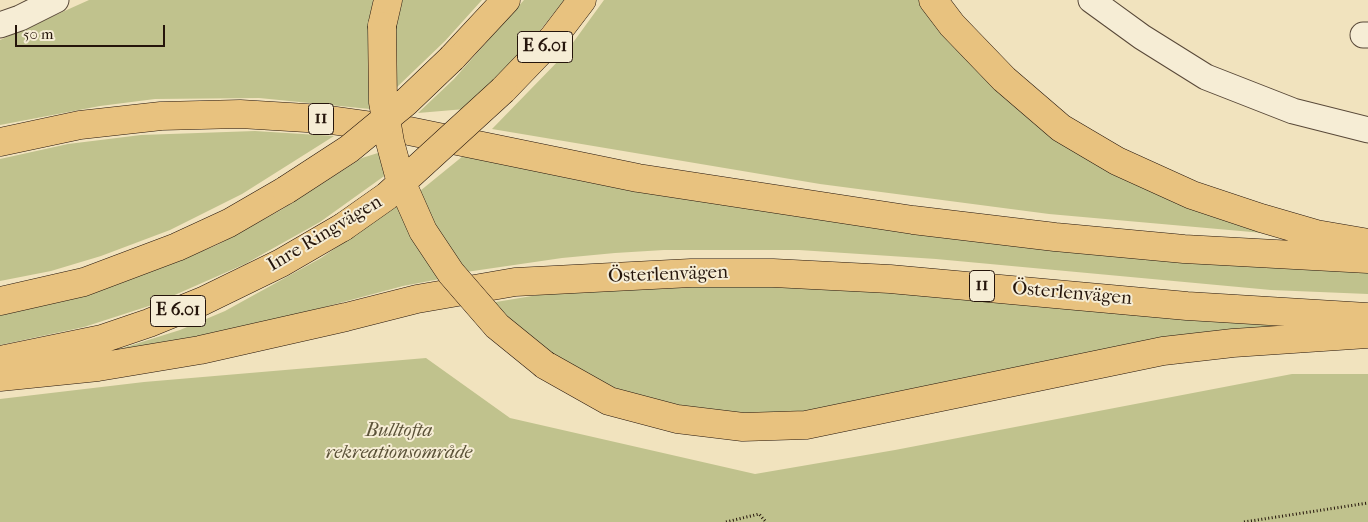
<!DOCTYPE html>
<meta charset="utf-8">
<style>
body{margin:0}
#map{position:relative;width:1368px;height:522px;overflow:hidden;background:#f1e3be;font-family:"IM FELL French Canon",serif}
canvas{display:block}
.scale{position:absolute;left:15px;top:25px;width:150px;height:22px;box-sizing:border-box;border:2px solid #25150b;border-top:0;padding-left:6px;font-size:15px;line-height:18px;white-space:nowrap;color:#25150b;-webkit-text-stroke:4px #f6edd5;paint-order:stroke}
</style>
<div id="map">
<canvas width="1368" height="522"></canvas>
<div class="scale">50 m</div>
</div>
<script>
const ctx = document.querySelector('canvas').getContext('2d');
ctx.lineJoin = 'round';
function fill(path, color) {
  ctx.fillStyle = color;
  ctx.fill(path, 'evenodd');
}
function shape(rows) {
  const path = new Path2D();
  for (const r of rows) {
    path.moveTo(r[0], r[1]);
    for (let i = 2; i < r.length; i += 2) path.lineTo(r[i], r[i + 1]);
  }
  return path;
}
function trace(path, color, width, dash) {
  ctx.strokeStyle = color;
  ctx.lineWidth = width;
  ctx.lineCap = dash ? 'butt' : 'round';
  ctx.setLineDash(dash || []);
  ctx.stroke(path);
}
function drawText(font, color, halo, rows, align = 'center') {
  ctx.font = font + ' "IM FELL French Canon",serif';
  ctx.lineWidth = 4;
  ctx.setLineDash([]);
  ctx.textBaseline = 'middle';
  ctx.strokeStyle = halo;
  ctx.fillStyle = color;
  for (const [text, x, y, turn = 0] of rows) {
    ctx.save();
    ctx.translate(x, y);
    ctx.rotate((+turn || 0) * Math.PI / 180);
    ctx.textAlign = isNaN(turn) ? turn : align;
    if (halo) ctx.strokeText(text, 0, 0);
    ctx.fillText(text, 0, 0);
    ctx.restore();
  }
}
fill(shape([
 [89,0,373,0,370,40,373,107,370,109,259,98,155,99,100,106,0,125,0,40],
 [399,0,482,0,445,41,396,88,394,48],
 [524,0,564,0,519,57,465,109,418,113,454,79],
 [604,0,921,0,994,83,1263,229,1263,233,1049,214,820,184,492,129,564,55],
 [255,131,334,136,242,194,170,230,101,256,51,271,0,281,0,159,68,144,141,135],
 [381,152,387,174,320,222,245,264,152,305,84,327,0,345,0,314,83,296,166,266,217,245,281,210,362,158],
 [463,156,1230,265,1368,272,1368,294,1271,290,936,259,799,250,664,250,615,253,562,258,466,272,439,234,420,191],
 [399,205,440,279,403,286,220,335,110,352,180,330,225,311,321,258],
 [752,281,1276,322,1276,330,808,412,730,415,692,411,609,388,545,351,490,303,568,290],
 [426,358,510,418,755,474,895,450,1292,374,1368,374,1368,522,0,522,0,399,144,382]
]), '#c0c28d');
const minor = shape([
 [1091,0,1142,37,1206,77,1293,111,1368,130],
 [0,25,20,18,56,0],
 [1363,35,1368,35]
]);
const highway = shape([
 [933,0,952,25,1004,79,1061,128,1117,161,1192,195,1261,218,1316,234,1368,243],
 [382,26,388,0],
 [452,58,506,0],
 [503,90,553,38,582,0],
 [0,142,80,125,161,116,240,114,323,119,409,131,638,178,913,220,1055,237,1184,249,1368,259],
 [0,301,84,282,177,247,229,223,286,190],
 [0,360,102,339,149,323,203,301,281,263,343,227],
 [545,365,609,401,677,419,743,427,806,425,1163,351,1233,343,1368,334],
 [0,377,98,367,200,350,346,317,417,299,515,282,691,273,773,273,890,279,1187,306,1368,317]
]);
trace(minor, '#584838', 27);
trace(highway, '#25150b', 29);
trace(shape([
 [726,522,759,514,766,522],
 [1244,522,1368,503]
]), '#25150b', 3, [1, 2.5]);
trace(minor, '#f6edd5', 25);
trace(highway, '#e8c27f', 28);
const highwayBridge = shape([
 [382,26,383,102,390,142,400,179,423,231,451,273,497,326,545,365],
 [286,190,349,149,406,102,452,58],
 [343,227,387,196,503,90]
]);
trace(highwayBridge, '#25150b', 29, []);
trace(highwayBridge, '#e8c27f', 28);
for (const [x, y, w] of [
 [545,47,55],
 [321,119,25],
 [982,286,25],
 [178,311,55]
]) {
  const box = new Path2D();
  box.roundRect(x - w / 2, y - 15.5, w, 31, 4);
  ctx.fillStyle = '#f6edd5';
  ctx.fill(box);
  trace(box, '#25150b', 1);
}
drawText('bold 18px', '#25150b', null, [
 ["E 6.01",545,47],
 ["11",321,119],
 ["11",982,286],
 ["E 6.01",178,311]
]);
drawText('19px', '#25150b', '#f6edd5', [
 ["Inre Ringvägen",325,234,-31],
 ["Österlenvägen",668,275,-2],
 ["Österlenvägen",1072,294,5]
]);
drawText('italic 19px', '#5b5238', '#f6edd5', [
 ["Bulltofta",399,431],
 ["rekreationsområde",399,453]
]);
</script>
